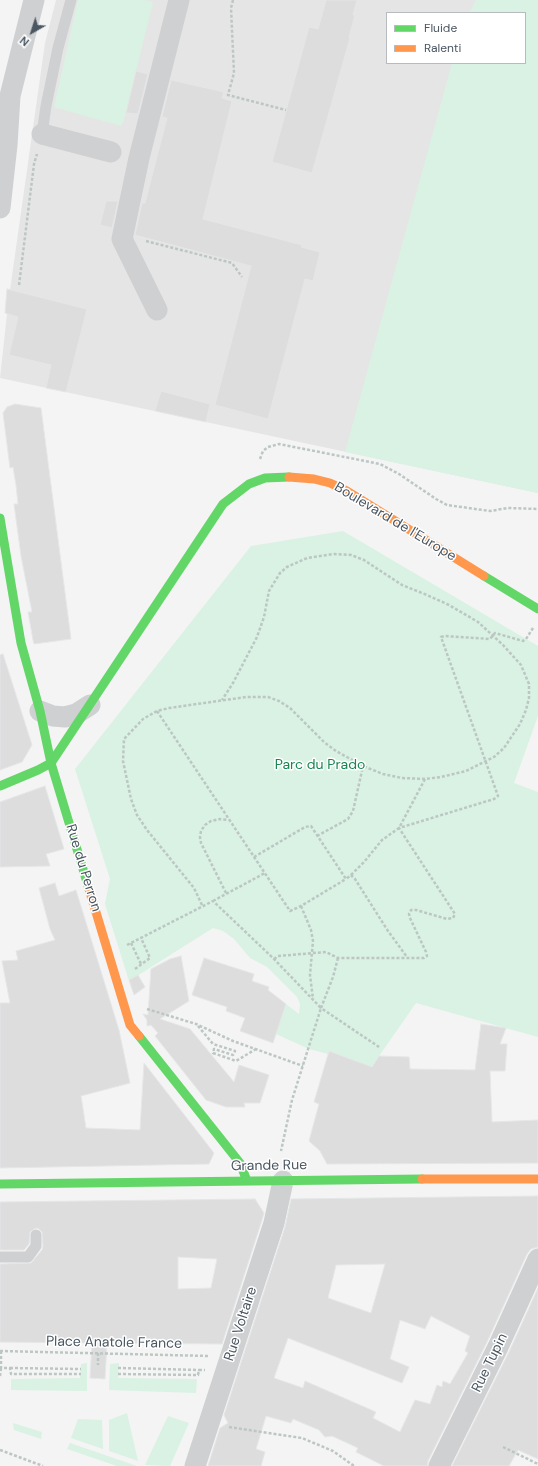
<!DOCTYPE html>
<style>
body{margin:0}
#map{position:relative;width:538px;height:1466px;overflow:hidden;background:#f4f4f4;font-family:"DM Sans",sans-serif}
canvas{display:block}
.legend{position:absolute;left:386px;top:12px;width:140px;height:52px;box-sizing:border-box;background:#fff;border:1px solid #b7bbc0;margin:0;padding:5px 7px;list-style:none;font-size:12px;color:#4a5661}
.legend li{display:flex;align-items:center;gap:8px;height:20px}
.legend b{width:20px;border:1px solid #b7bbc0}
.north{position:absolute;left:12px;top:12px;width:40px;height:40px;-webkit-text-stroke:3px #fff;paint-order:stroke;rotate:219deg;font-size:11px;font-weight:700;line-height:16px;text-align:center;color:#4a5661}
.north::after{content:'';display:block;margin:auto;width:14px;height:18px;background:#4a5661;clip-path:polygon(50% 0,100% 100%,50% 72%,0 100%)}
</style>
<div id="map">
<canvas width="538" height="1466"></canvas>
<ul class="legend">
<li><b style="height:5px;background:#63d668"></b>Fluide</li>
<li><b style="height:5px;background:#ff974d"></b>Ralenti</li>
</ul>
<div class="north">N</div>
</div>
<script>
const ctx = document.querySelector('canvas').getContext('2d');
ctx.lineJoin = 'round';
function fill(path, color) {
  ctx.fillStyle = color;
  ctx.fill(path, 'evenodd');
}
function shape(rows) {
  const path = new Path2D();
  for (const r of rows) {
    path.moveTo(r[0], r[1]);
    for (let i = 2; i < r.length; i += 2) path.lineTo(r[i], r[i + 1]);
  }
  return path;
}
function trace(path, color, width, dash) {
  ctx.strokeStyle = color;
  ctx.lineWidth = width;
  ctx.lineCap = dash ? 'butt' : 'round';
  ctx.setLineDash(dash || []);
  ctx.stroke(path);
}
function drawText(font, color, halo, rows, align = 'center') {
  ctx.font = font + ' "DM Sans",sans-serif';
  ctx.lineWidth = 3;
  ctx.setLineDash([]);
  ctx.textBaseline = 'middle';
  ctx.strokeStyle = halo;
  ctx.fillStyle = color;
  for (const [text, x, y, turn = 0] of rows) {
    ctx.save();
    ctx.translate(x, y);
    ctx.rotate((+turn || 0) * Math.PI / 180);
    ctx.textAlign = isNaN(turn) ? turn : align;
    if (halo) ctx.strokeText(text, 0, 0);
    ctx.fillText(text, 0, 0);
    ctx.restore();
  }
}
fill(shape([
 [56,0,538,0,538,493,0,378,7,314,5,313,7,289,10,290,45,43],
 [387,13,525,13,525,63,387,63]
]), '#e6e5e6');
fill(shape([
 [78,0,145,0,153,2,124,120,121,126,54,107],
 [476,0,538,0,538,493,345,452,452,63,525,63,525,13,469,13],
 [343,531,538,646,538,716,514,783,538,792,538,1037,416,1003,370,1069,354,1060,329,1051,328,1054,309,1049,276,1034,286,1004,299,1014,300,1004,297,997,267,967,250,958,234,939,223,931,213,928,129,981,105,904,110,879,75,769,251,546],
 [87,1363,87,1391,11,1390,11,1379,80,1378,81,1364],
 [119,1363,118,1378,197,1379,196,1393,109,1390,110,1364],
 [127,1413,138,1461,109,1451,109,1420],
 [168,1416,189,1423,170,1466,145,1465],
 [78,1419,102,1420,103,1449,71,1438],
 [13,1423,42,1432,41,1439,14,1430],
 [70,1443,137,1466,117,1466,67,1449]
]), '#d9f2e3');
const building = shape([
 [326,0,357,0,353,15,355,15,349,37,350,38,312,173,272,162,309,27,318,29,326,0],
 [136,71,148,74,138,114,126,113,136,71],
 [171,80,224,92,222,98,232,101,203,219,302,245,301,247,320,252,313,281,305,279,268,419,215,405,251,266,135,235,142,203,145,203,167,118,162,117,171,80],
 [106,201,118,201,112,228,100,225,106,201],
 [7,289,87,309,66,392,46,388,51,365,9,355,18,317,5,313,7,289],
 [161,391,210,404,206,422,155,411,161,391],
 [15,404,41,408,71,639,34,644,33,640,28,612,32,612,21,556,14,504,18,504,16,485,13,467,10,468,3,413,7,407,15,404],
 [3,654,32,745,22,762,0,770,0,655,3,654],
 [45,786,64,849,46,854,50,866,0,867,0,802,45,786],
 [55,883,59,896,76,890,119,1030,130,1083,81,1096,86,1128,140,1130,144,1063,214,1153,209,1164,0,1168,0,1003,10,1003,2,961,18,960,16,951,55,940,50,929,39,888,55,883],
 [181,956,189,1001,160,1019,190,1029,234,1082,239,1065,269,1075,260,1103,244,1103,245,1107,226,1107,206,1100,155,1036,158,1033,151,1025,147,1026,147,1020,143,1014,148,1015,151,969,170,959,181,956],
 [204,958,254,974,252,981,269,987,268,990,286,1004,273,1043,240,1031,245,1018,226,1011,227,1007,192,995,204,958],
 [138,975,145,987,134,995,129,980,138,975],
 [481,1024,506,1028,500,1044,507,1044,505,1071,490,1071,492,1122,538,1120,538,1163,327,1164,320,1151,309,1141,319,1104,314,1102,329,1051,372,1067,379,1056,409,1057,410,1069,475,1070,481,1024],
 [538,1196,538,1247,531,1249,527,1254,487,1342,428,1461,427,1466,384,1466,356,1452,358,1448,332,1436,325,1437,319,1430,293,1419,291,1423,266,1416,256,1449,265,1452,261,1466,208,1466,220,1428,228,1423,224,1415,285,1227,291,1199,538,1196],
 [385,1264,371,1313,328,1298,336,1265,385,1264],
 [431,1316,470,1336,465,1351,468,1353,450,1384,443,1381,442,1387,437,1385,430,1404,415,1400,400,1432,373,1418,376,1412,305,1381,303,1388,274,1378,288,1338,402,1383,409,1367,390,1359,400,1320,425,1329,431,1316],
 [255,1199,264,1213,262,1220,222,1344,107,1343,105,1379,90,1378,92,1343,0,1342,0,1264,31,1263,42,1250,43,1246,42,1232,39,1229,36,1228,30,1232,29,1244,24,1250,0,1250,0,1202,255,1199],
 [178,1257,217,1259,211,1288,178,1289,178,1257],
 [538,1288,538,1459,518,1450,509,1466,452,1466,509,1352,538,1288]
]);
fill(building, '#ddddde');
trace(building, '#e5e6e7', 1);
trace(shape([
 [233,0,231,8,234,73,228,95,286,110],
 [146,241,232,263,242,277],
 [19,285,34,164,37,154],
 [260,459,263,451,268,447,279,444,380,464,399,474,436,499,447,505,490,511,508,508,538,509],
 [157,711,290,911,301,906,346,879],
 [317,836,348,819,353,811,363,766],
 [254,857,305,827,311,826,346,879,351,875,355,879,388,931,407,957],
 [351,875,364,862,382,840,399,828,425,779],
 [226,893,201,843,200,837,201,831,205,825,211,821,220,819,228,820],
 [213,901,265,873],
 [202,905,194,888,147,830,137,815,131,799,123,761,124,739,143,719,157,711,169,708,246,697,268,697,279,701,290,708,324,742,336,751,363,766,383,774,402,778,425,779,441,777,466,771,494,757,504,748,520,724,526,710,529,698,529,684,521,665,503,645,478,622,449,605,427,595,402,585,364,560,351,555,334,554,307,558,287,567,280,573,269,591,264,617,257,637,233,683,222,700],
 [301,906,311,930,313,941,310,975,313,999],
 [131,943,141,964],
 [127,945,213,901,274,959,321,1008,292,1100,281,1151],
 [338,958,333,977,321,1008,379,1047],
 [274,959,278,956,326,952,338,958,424,958,427,956,426,952,410,918,409,914,411,910,416,910,447,919,453,918,455,914,399,828,494,799,498,796,441,637,445,636,490,639,495,633,523,641,526,639,533,628],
 [135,969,150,958,141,938],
 [147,1009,196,1024,233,1041,303,1066],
 [198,1026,213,1044,235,1051,233,1055,214,1049,213,1053,236,1061,256,1049],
 [0,1351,209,1356],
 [1,1351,1,1368,10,1368,11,1374,81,1374],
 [98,1353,98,1365],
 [10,1368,81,1369],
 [118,1368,199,1370],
 [118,1374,198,1375,199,1370,205,1370],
 [0,1376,1,1368],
 [229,1427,302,1438,333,1451,354,1466],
 [503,1447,538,1464],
 [0,1450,43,1466]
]), '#bcc7c4', 2.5, [3, 2]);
trace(shape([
 [42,134,46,106,58,48,71,0],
 [0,1257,28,1257,36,1246,36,1235]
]), '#ced0d2', 11);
trace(shape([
 [42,134,111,152],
 [0,208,7,145,10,96,34,0],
 [157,310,122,239,139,158,179,0],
 [40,711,53,716,65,717,76,714,90,705],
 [195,1466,274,1223,283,1181],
 [439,1466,498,1347,538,1259]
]), '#ced0d2', 21);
trace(shape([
 [0,518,21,643,40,711,51,763,89,889],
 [484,576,538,609],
 [0,786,38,770,51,763,223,504,249,484,265,478,289,477],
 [139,1036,240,1163,247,1181],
 [0,1184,422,1179]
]), '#63d668', 9);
trace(shape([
 [289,477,314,479,330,483,347,491,484,576],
 [89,889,130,1025,139,1036],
 [422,1179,538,1179]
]), '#ff974d', 9);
drawText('14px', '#4a5661', '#fff', [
 ["Boulevard de l'Europe",395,522,31],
 ["Rue du Perron",83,868,73],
 ["Grande Rue",269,1166,-1],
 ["Rue Voltaire",241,1324,-72],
 ["Place Anatole France",114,1343,1],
 ["Rue Tupin",490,1363,-64]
]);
drawText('14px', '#17864f', '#fff', [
 ["Parc du Prado",320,765]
]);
</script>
